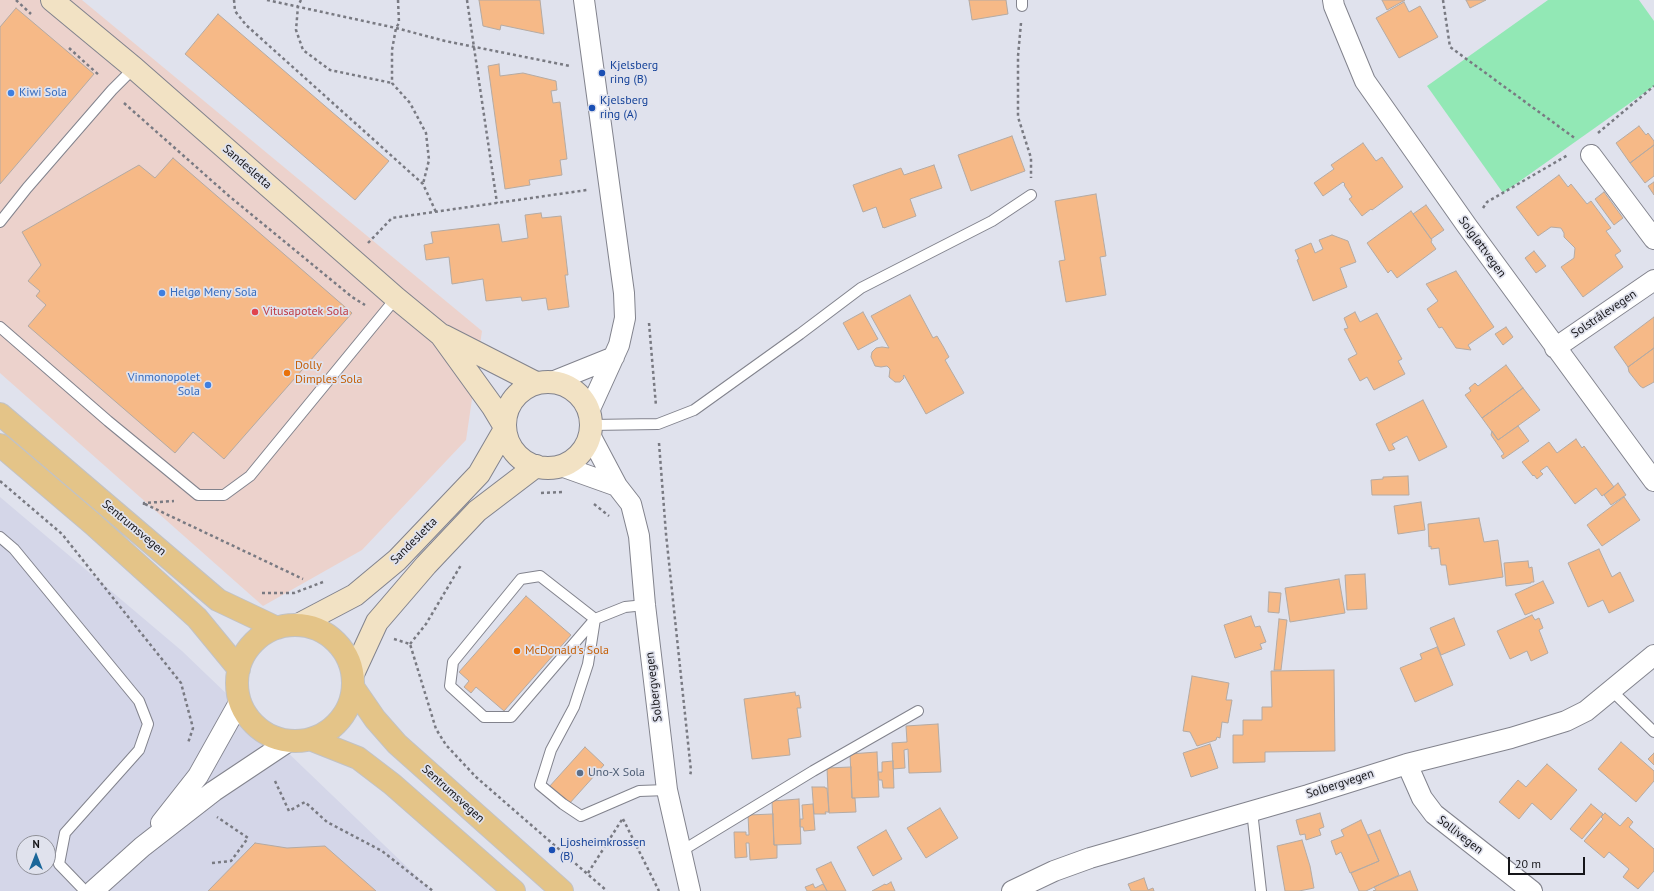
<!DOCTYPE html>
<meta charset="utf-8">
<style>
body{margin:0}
#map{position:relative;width:1654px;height:891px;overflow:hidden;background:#e0e2ed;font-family:"PT Sans",sans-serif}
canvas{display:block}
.north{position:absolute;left:16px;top:835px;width:40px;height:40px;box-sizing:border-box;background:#e0e2ed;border:1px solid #8f9098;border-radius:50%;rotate:0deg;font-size:11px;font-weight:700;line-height:16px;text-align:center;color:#151519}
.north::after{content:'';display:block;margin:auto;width:14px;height:18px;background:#1b679a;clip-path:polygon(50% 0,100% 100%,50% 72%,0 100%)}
.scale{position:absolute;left:1508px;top:857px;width:77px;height:18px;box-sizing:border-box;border:2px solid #151519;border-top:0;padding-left:5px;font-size:12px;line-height:14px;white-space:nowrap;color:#151519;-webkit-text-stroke:3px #e0e2ed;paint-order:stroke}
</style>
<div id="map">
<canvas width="1654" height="891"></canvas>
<div class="north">N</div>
<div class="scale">20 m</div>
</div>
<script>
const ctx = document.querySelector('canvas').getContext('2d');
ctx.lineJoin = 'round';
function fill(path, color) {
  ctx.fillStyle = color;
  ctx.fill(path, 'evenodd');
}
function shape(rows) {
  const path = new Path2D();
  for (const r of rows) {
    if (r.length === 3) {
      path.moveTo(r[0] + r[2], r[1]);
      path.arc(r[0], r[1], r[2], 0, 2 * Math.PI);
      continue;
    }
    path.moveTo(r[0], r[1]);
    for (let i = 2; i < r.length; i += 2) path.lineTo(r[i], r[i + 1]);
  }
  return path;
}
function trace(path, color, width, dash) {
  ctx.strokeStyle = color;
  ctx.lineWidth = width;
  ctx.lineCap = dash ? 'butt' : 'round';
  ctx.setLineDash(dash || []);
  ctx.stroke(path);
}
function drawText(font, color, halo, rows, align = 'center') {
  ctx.font = font + ' "PT Sans",sans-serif';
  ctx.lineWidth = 3.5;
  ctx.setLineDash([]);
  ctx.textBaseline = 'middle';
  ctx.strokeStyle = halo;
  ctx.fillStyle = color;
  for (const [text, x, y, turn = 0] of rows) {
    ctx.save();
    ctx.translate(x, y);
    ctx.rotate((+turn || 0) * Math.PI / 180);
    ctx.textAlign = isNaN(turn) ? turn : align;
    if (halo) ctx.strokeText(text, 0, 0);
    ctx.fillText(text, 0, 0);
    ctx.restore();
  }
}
fill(shape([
 [0,0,82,0,482,331,466,440,362,550,263,606,0,373]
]), '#ecd2cc');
fill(shape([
 [0,497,182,651,432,891,0,891],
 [24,843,48,843,48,867,24,867]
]), '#d4d6e8');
fill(shape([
 [1548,0,1639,0,1654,21,1654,86,1503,193,1427,86]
]), '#92e8b5');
const building = shape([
 [479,0,540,0,544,34,501,25,500,30,483,26,479,0],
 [969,0,1006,0,1008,14,972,20,969,0],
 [1382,0,1405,0,1387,10,1382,0],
 [1466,0,1486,0,1470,8,1466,0],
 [1404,2,1409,12,1420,6,1438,37,1399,58,1376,18,1404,2],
 [16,8,94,74,0,184,0,27,16,8],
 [218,14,389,161,355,200,185,54,218,14],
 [499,64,500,76,523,73,556,81,557,90,551,91,553,103,560,102,567,159,560,160,562,175,529,180,530,185,505,189,488,66,499,64],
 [1639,126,1646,135,1648,133,1654,141,1654,145,1630,163,1616,143,1639,126],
 [1012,136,1025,171,971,191,958,155,1012,136],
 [1363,143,1376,161,1382,157,1403,187,1372,210,1371,209,1362,216,1349,199,1352,197,1344,185,1345,184,1343,182,1323,196,1314,183,1334,169,1331,165,1363,143],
 [1654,145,1654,176,1645,183,1630,163,1654,145],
 [173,158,352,313,224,459,193,432,175,453,28,326,46,305,36,296,40,291,28,281,41,265,22,232,139,165,155,178,173,158],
 [934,165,942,188,910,199,916,216,884,228,884,227,883,228,876,207,863,212,853,185,901,168,904,175,934,165],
 [1559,175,1568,187,1571,184,1587,204,1591,201,1611,228,1606,231,1621,251,1615,255,1623,267,1583,297,1561,267,1574,258,1575,248,1564,237,1564,233,1561,228,1551,227,1538,236,1516,207,1559,175],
 [1654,182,1654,195,1648,186,1654,182],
 [1604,192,1623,218,1614,225,1595,199,1604,192],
 [1096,194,1106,256,1100,257,1106,295,1066,302,1059,261,1065,260,1055,201,1096,194],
 [1426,205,1444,230,1431,239,1413,214,1426,205],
 [1411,211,1432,240,1431,242,1436,249,1397,278,1391,270,1388,273,1367,243,1411,211],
 [541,213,542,218,561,216,568,275,565,275,569,307,548,310,546,298,522,301,521,297,486,301,483,279,452,284,449,257,426,260,424,245,433,243,431,232,499,224,502,242,528,238,525,215,541,213],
 [1332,235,1348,241,1356,262,1340,268,1347,287,1313,301,1297,260,1299,259,1295,250,1311,243,1315,253,1323,249,1319,240,1332,235],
 [1534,251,1546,266,1536,273,1525,258,1534,251],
 [1456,271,1494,327,1468,345,1471,350,1456,348,1442,327,1439,328,1427,309,1438,301,1426,284,1456,271],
 [910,295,933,338,937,336,943,346,949,357,945,360,964,393,926,414,904,375,903,376,904,378,900,382,895,382,889,377,890,369,887,366,881,367,875,366,871,357,872,352,876,348,882,347,889,348,871,316,910,295],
 [863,312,878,339,858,350,843,323,863,312],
 [1355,312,1360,322,1377,313,1402,359,1398,361,1405,374,1374,390,1367,377,1360,381,1348,359,1357,354,1344,329,1348,328,1344,318,1355,312],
 [1654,317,1654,348,1628,367,1614,347,1654,317],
 [1506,327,1513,337,1503,345,1495,334,1506,327],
 [1654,348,1654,382,1643,388,1640,386,1629,372,1628,367,1654,348],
 [1506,365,1523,388,1482,418,1465,395,1471,391,1469,388,1475,383,1478,386,1506,365],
 [1523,388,1540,410,1498,440,1482,418,1523,388],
 [1423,400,1447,447,1419,461,1407,436,1392,444,1395,449,1389,451,1376,424,1423,400],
 [1518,426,1529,441,1503,459,1501,456,1504,454,1491,435,1492,431,1498,440,1518,426],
 [1576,439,1582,448,1584,446,1614,487,1602,496,1596,488,1575,504,1547,466,1540,471,1543,474,1537,479,1534,475,1533,476,1522,462,1549,442,1557,453,1576,439],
 [1408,476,1409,495,1372,495,1371,480,1383,479,1383,477,1408,476],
 [1618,483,1626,495,1611,505,1604,495,1618,483],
 [1624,497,1640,520,1602,546,1587,525,1624,497],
 [1421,502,1425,530,1398,534,1394,506,1421,502],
 [1479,518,1484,542,1498,540,1503,577,1449,585,1446,565,1441,565,1439,548,1431,549,1431,546,1429,547,1428,524,1479,518],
 [1599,549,1612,577,1620,572,1634,601,1609,613,1603,600,1588,607,1568,563,1599,549],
 [1528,561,1529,568,1532,567,1534,582,1531,582,1531,583,1506,586,1504,563,1528,561],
 [1365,574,1367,609,1347,610,1345,575,1365,574],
 [1339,579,1345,613,1290,622,1285,588,1339,579],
 [1543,581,1554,603,1525,615,1515,594,1543,581],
 [1269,592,1281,593,1279,613,1268,612,1269,592],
 [526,596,571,635,504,711,476,687,471,693,464,687,469,681,459,672,526,596],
 [1532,615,1535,620,1539,618,1543,628,1539,630,1548,653,1531,661,1527,651,1510,659,1497,631,1532,615],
 [1251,616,1255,627,1260,626,1266,642,1260,644,1262,649,1235,658,1224,625,1251,616],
 [1454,618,1465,645,1441,655,1430,628,1454,618],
 [1279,619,1287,620,1281,670,1274,670,1279,619],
 [1437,647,1453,685,1415,702,1400,668,1422,659,1420,654,1437,647],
 [1334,670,1335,751,1265,752,1265,762,1233,763,1233,735,1243,735,1243,720,1262,720,1262,707,1272,707,1271,671,1334,670],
 [1192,676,1229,683,1226,700,1232,700,1228,723,1222,722,1220,738,1217,737,1216,740,1197,746,1190,732,1183,731,1192,676],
 [795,692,796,696,799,695,801,708,797,708,801,737,788,739,790,755,752,759,744,699,795,692],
 [938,724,941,772,909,773,908,749,904,750,905,768,893,769,892,743,907,742,906,726,938,724],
 [1621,742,1654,771,1654,781,1636,802,1598,769,1621,742],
 [1210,744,1218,768,1191,777,1183,753,1210,744],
 [585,747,604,765,569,804,549,787,585,747],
 [877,752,879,797,852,798,850,754,877,752],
 [1654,753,1654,765,1648,759,1654,753],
 [893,761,894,788,883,788,882,780,879,780,878,772,882,772,882,762,893,761],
 [1547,764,1577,790,1551,820,1532,803,1519,819,1499,802,1518,780,1526,787,1547,764],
 [851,767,852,798,855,798,856,812,829,813,827,768,851,767],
 [812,787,825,787,825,788,827,788,829,812,825,812,826,814,814,814,812,787],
 [799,799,801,844,774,845,772,801,799,799],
 [813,804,815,830,804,831,803,827,800,827,800,819,803,819,802,805,813,804],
 [1591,804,1603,814,1582,839,1570,829,1591,804],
 [940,808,958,838,926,858,907,828,940,808],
 [1320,813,1324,827,1319,829,1321,835,1306,840,1305,834,1300,835,1296,820,1320,813],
 [1605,813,1620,826,1628,817,1633,822,1629,827,1654,849,1654,871,1638,889,1623,877,1629,869,1609,852,1604,858,1584,841,1603,819,1601,817,1605,813],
 [773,814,774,845,777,845,777,858,750,860,749,843,746,843,747,857,735,858,734,832,746,832,746,835,749,835,748,815,773,814],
 [1361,820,1379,861,1350,873,1341,852,1336,855,1331,841,1344,836,1341,830,1361,820],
 [886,830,902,859,873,876,857,847,886,830],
 [1380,830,1399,875,1366,891,1359,891,1351,873,1379,861,1368,835,1380,830],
 [1302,840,1310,866,1314,888,1299,891,1285,891,1277,846,1302,840],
 [255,843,287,848,325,846,376,891,208,891,255,843],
 [831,862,846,891,827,891,816,869,831,862],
 [1410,871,1418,891,1373,891,1376,890,1374,887,1410,871],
 [1144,878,1148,890,1153,888,1154,891,1131,891,1128,884,1144,878],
 [891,882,895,891,872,891,885,884,886,885,891,882],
 [813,884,815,888,823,884,827,891,807,891,805,887,813,884]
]);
fill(building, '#f6b987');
trace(building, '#b4aaa3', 1);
const lane = shape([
 [1022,0,1022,6],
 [0,222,27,188,112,90,134,68],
 [0,327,108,421,198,495,224,495,250,476,396,298],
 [591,425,658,424,694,410,800,334,861,288,992,221,1031,195],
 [0,537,14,549,139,701,148,724,139,750,65,833,59,864,85,891],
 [540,576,595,619,511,717,484,717,450,686,453,662,521,579,540,576],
 [645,605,625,607,595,619,588,664,574,707,551,750,540,785,563,804,581,816,639,791,667,790],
 [1611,690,1654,732],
 [1252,811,1261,891],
 [680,852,813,771,918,711]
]);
const street = shape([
 [584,0,624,293,625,318,619,345,589,411],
 [1333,0,1334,6,1365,81,1467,226,1654,481],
 [1591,155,1654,239],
 [1555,348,1654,280],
 [552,382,614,357],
 [590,435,617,486,631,504,639,536,645,605,667,790,690,891],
 [561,466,617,486],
 [1407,764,1422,798,1434,814,1532,891],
 [161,823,198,776,240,701],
 [93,891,142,847,214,791,289,741],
 [1012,891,1054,871,1090,858,1308,795,1407,764,1511,738,1566,721,1586,711,1654,655]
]);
const secondary = shape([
 [52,0,134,68,396,298,441,335,493,407,505,427],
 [444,336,536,383],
 [548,425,43],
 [298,625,355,595,397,560,479,474,505,429],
 [353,674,377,622,426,565,477,511,536,466]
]);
const primary = shape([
 [0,414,218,600,277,628],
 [0,445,93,524,197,618,239,669],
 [295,683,58],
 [353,687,375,719,397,744,562,891],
 [310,739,358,758,392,784,514,891]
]);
trace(lane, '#82838d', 12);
trace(street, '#82838d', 22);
trace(secondary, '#82838d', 24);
trace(primary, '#c2c2c3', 24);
trace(shape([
 [16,0,31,14],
 [234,0,235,11,246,25,423,184,436,212],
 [267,0,396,28,445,41,570,66],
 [301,0,298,6,296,30,303,50,330,70,392,83],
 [398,0,399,23,396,28,392,50,392,83,410,103,426,133,429,160,423,184],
 [467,0,497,203],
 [1443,0,1450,47,1576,139],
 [1021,23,1018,56,1018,117,1031,158,1031,178],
 [69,48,100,76],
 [124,103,229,196,352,297,365,305],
 [1598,133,1654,86],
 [1483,208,1487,202,1568,155],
 [368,243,392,218,587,190],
 [649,323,656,406],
 [659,443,666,534,691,771,690,776],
 [0,481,62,534,181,683,193,728,188,743],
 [541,493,562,492],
 [145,504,303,579],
 [594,504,609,516],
 [144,505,144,503,174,501],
 [262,593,294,593,323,582],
 [394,639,410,644,436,729,446,745,476,777,607,891],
 [410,644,426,624,461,565],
 [275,781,289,811,305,802,327,822,382,851,433,891],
 [623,819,659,891],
 [212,863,231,861,248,838,217,817],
 [588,873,623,818]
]), '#797a82', 2.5, [3, 3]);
trace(lane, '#fff', 10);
trace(street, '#fff', 20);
trace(secondary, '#f2e2c4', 22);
trace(primary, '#e4c488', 22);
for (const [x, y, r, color] of [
 [602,73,4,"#1a4fb4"],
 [11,93,4,"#3f7fe0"],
 [592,108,4,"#1a4fb4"],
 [162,293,4,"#3f7fe0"],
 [255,312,4,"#e0444e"],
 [287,373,4,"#e8710a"],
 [208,385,4,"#3f7fe0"],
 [517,651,4,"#e8710a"],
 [580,773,4,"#5c6f8a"],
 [552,850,4,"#1a4fb4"]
]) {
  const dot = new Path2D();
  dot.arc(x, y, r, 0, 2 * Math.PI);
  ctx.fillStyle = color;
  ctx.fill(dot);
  trace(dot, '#e0e2ed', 1.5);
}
drawText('12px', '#164399', '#e0e2ed', [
 ["Kjelsberg",610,66],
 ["ring (B)",610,80],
 ["Kjelsberg",600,101],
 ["ring (A)",600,115],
 ["Ljosheimkrossen",560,843],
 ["(B)",560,857]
], 'left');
drawText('12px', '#366cbe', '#e0e2ed', [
 ["Kiwi Sola",19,93],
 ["Helgø Meny Sola",170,293],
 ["Vinmonopolet",200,378,"right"],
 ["Sola",200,392,"right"]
], 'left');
drawText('12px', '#151519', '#e0e2ed', [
 ["Sandesletta",247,167,41],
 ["Solgløttvegen",1482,247,54],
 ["Solstrålevegen",1604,314,-34],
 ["Sentrumsvegen",134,528,40],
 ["Sandesletta",414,541,-45],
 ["Solbergvegen",654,687,-97],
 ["Solbergvegen",1340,784,-18],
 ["Sentrumsvegen",453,794,42],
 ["Sollivegen",1460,835,38]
]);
drawText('12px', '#be3a42', '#e0e2ed', [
 ["Vitusapotek Sola",263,312]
], 'left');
drawText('12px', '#c56008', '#e0e2ed', [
 ["Dolly",295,366],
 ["Dimples Sola",295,380],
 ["McDonald's Sola",525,651]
], 'left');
drawText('12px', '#4e5e75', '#e0e2ed', [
 ["Uno-X Sola",588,773]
], 'left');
</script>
